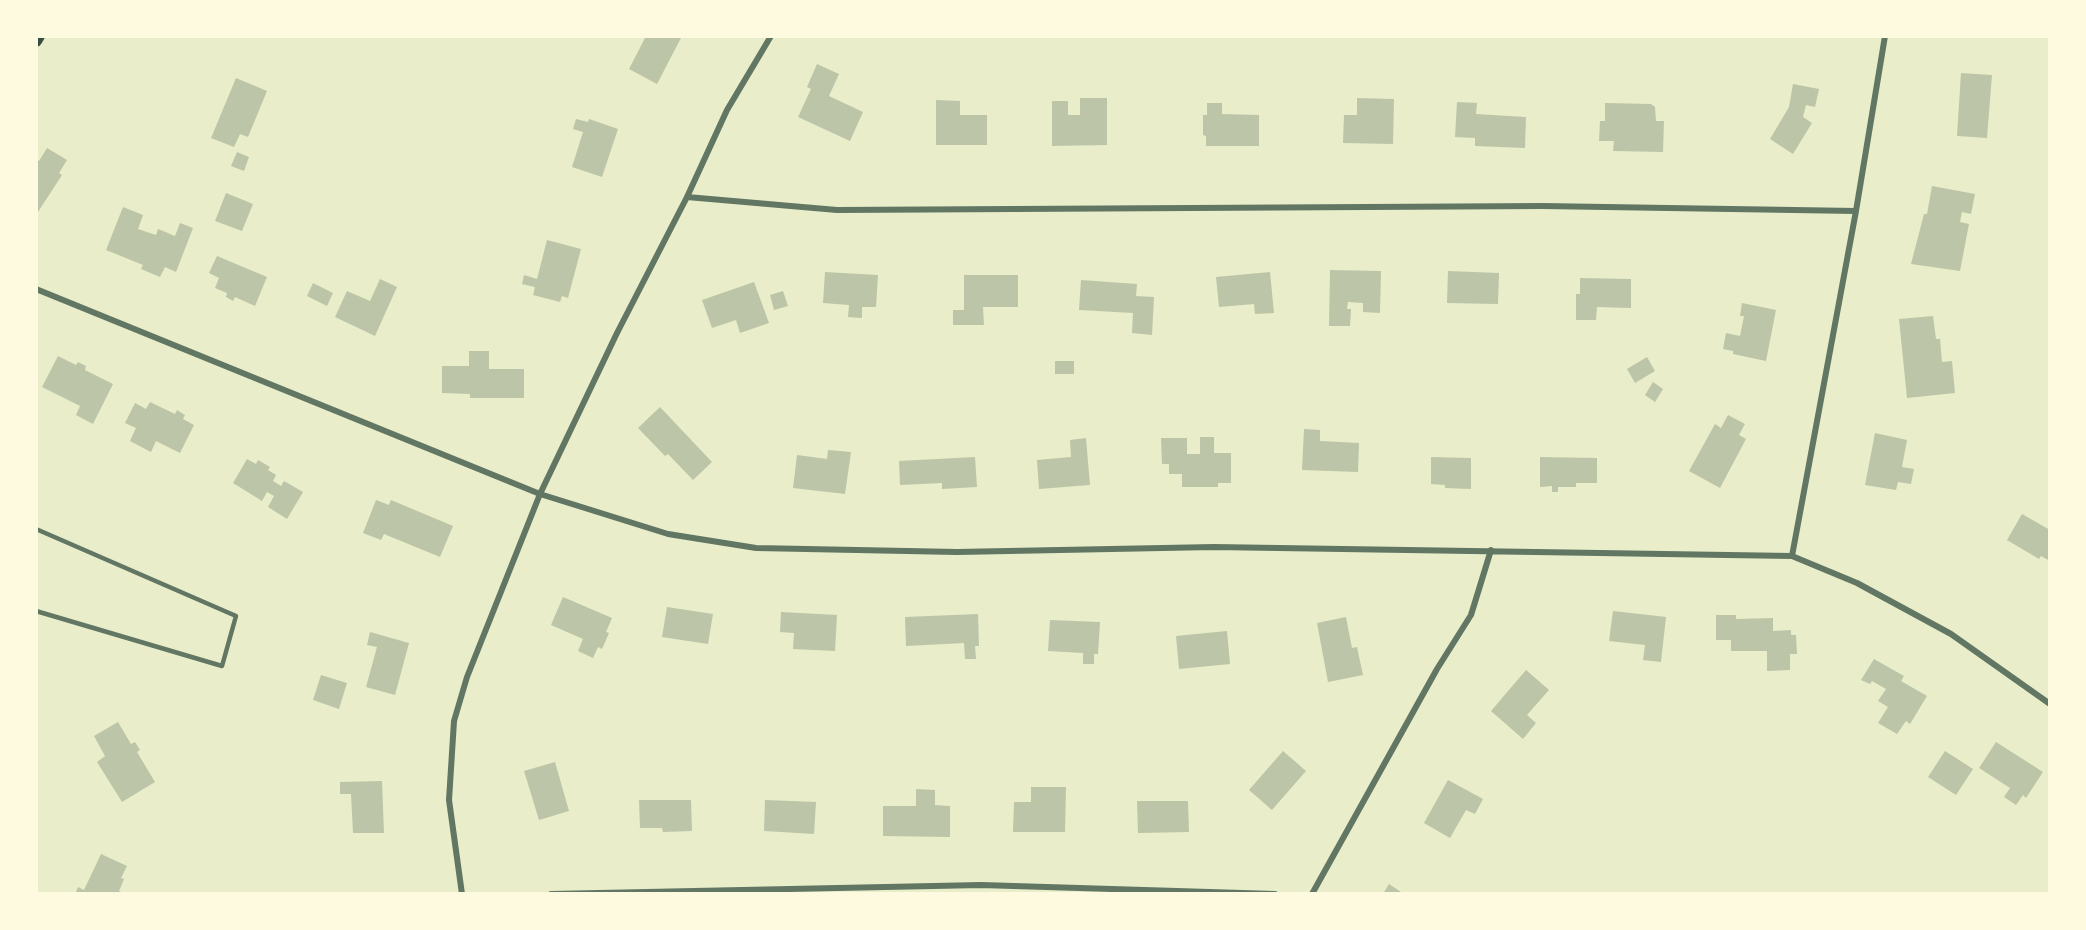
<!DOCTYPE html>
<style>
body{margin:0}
#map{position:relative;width:2086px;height:930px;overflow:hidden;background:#e9edc9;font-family:Overpass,sans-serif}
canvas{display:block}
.frame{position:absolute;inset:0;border:38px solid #fefae0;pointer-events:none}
</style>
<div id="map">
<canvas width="2086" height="930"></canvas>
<div class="frame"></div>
</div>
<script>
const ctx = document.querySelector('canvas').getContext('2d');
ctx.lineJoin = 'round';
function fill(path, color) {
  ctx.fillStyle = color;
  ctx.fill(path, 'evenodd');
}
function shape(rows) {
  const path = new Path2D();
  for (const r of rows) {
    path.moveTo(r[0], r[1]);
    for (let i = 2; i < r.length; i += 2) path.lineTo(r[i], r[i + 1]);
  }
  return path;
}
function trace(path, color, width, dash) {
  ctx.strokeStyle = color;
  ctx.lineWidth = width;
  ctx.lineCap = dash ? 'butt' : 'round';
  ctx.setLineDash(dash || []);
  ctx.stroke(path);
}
fill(shape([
 [641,36,681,38,657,84,629,69,645,38],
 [817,64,839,74,829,96,863,112,850,141,798,117,811,89,807,87],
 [1961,73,1992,75,1987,138,1957,136],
 [236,78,267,91,248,137,240,134,234,147,211,138],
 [1793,84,1819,89,1815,107,1806,105,1803,117,1812,123,1793,154,1770,139,1789,107],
 [1080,98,1107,98,1107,145,1052,146,1052,101,1068,101,1068,115,1080,115],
 [1357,98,1394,99,1393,144,1343,143,1344,115,1357,115],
 [936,100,960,101,960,115,987,115,987,145,936,145],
 [1457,102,1477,103,1476,114,1526,117,1525,148,1475,146,1475,138,1455,137],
 [1207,103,1222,103,1222,114,1259,115,1259,146,1206,146,1206,136,1203,135,1203,115,1207,115],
 [1605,103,1651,104,1655,107,1656,121,1664,121,1663,152,1613,151,1614,141,1599,141,1600,121,1605,121],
 [576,119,588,122,589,119,618,129,602,177,572,167,583,132,573,129],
 [47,148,67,160,59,173,62,175,36,215,36,159,39,161],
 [237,152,249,157,244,171,231,166],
 [1932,186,1975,194,1971,214,1962,212,1960,222,1969,224,1960,271,1911,264,1924,214,1927,214],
 [226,193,253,204,242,231,215,221],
 [123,207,143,215,138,229,156,235,158,229,175,236,180,223,193,228,176,272,165,267,160,277,141,269,143,265,106,250],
 [547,240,581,249,568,298,562,296,560,302,533,295,535,287,522,284,524,275,537,279],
 [217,256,267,277,255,306,235,297,233,301,226,297,227,293,215,288,219,278,209,273],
 [1330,270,1381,271,1380,313,1363,312,1363,303,1348,302,1347,309,1351,309,1350,326,1329,326],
 [1448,271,1499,273,1498,304,1447,303],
 [825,272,878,275,876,307,862,307,862,318,848,317,849,305,823,303],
 [1270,272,1274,313,1255,314,1254,304,1219,307,1216,277],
 [964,275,1018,275,1018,307,983,307,984,325,953,325,953,310,964,310],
 [1580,278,1631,279,1631,308,1597,307,1596,320,1576,320,1576,294,1580,294],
 [380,279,397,287,375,336,335,317,347,291,370,301],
 [1081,280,1137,284,1136,296,1154,297,1152,335,1132,333,1133,313,1079,310],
 [754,282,769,323,740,333,736,320,712,328,702,300],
 [313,283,333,293,327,306,307,296],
 [783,291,788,306,774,310,770,295],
 [1742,303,1776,310,1766,361,1733,354,1733,351,1723,349,1726,333,1740,336,1744,316,1740,316],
 [1933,316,1936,339,1940,339,1942,362,1952,361,1955,393,1907,398,1899,319],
 [469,351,489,351,489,369,524,369,524,398,470,398,470,394,442,393,442,366,469,366],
 [58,356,76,365,78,362,86,366,85,370,113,384,93,424,76,415,80,406,42,387],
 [1647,357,1655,371,1635,383,1627,369],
 [1055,361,1074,361,1074,374,1055,374],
 [1653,382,1663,389,1655,402,1645,395],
 [150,402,175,414,177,410,185,415,183,419,194,425,180,453,156,441,151,452,130,441,136,428,125,423,135,403,146,409],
 [660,407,712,462,693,480,668,454,665,456,638,428],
 [1728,415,1745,424,1739,435,1746,439,1720,488,1689,471,1715,424,1721,428],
 [1304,429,1320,430,1320,441,1359,443,1358,472,1302,470],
 [1875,433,1907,440,1902,467,1914,469,1911,484,1898,482,1896,490,1865,485],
 [1200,437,1214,437,1214,453,1231,453,1231,483,1218,483,1218,487,1182,487,1182,474,1169,474,1169,464,1162,464,1161,438,1187,438,1187,454,1200,454],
 [1086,438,1090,485,1039,489,1037,460,1071,457,1070,440],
 [828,450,851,452,845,494,793,488,797,455,827,459],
 [975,457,977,487,942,489,942,483,900,485,899,461],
 [1431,457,1471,458,1471,489,1445,488,1445,485,1431,484],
 [1540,457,1597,458,1597,483,1576,483,1576,487,1558,487,1558,492,1552,492,1552,486,1540,487],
 [247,459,256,464,258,460,270,467,268,470,276,475,273,481,281,486,284,481,303,492,287,519,268,507,274,496,267,492,262,501,233,483],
 [376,500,389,505,391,500,453,526,440,557,384,534,381,540,363,533],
 [2022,514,2050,530,2050,561,2041,556,2039,559,2007,540],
 [563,597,612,618,606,632,609,633,602,649,598,647,593,658,578,651,583,639,551,625],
 [667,607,713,614,708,644,662,637],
 [1613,611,1666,617,1661,662,1643,660,1645,645,1609,641],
 [781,612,837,615,835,651,793,649,794,633,780,632],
 [978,614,979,646,975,646,976,659,965,659,964,643,906,646,905,617],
 [1716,615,1736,615,1736,619,1773,618,1773,631,1791,630,1791,635,1796,635,1797,654,1790,654,1790,670,1767,671,1767,651,1731,651,1731,640,1716,640],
 [1346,617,1352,648,1357,647,1363,675,1328,682,1317,623],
 [1050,620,1100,622,1098,654,1094,654,1094,664,1083,664,1083,653,1048,651],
 [1227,631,1230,664,1179,669,1176,636],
 [370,632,409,643,395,695,366,687,377,647,367,645],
 [1874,659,1904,676,1901,681,1927,696,1910,724,1906,721,1897,734,1878,723,1888,707,1878,701,1886,689,1872,681,1870,684,1861,680],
 [1526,670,1549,690,1527,715,1536,723,1523,739,1491,711],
 [321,675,347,683,339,709,313,700],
 [118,722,131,744,135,742,140,750,137,752,155,782,122,802,97,762,105,756,94,736],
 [1996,742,2043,772,2026,798,2023,795,2016,805,2004,797,2010,788,1979,768],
 [1283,751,1306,771,1272,810,1249,790],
 [1945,751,1973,769,1956,795,1928,777],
 [555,762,569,811,539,820,524,771],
 [1448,780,1483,799,1475,814,1466,810,1450,838,1424,823],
 [382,781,384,833,353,833,351,794,340,794,340,782],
 [1031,787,1066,787,1065,832,1013,832,1014,802,1031,802],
 [916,789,935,790,935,805,950,806,950,837,883,836,883,806,916,806],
 [639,800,691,800,692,831,663,832,662,828,640,828],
 [765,800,816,802,814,834,764,831],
 [1137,801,1188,801,1189,832,1138,833],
 [101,854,127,866,121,878,124,879,119,891,126,894,75,894,78,887,84,890],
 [1389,884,1404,894,1383,894]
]), '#bcc5a7');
trace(shape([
 [36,529,236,616,222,666,36,611]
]), '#617663', 4.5);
trace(shape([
 [687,197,837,210,1543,206,1856,211],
 [36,289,540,494,668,534,756,548,957,552,1214,547,1792,556,1857,583,1951,634,2050,704],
 [1792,556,1856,211,1885,36],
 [462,894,449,800,454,721,467,677,540,494,617,333,687,197,727,110,771,36],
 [551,894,981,885,1275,894],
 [1312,894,1437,669,1471,615,1491,550]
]), '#617663', 6);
trace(shape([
 [36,41,39,36]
]), '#344e41', 12);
</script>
